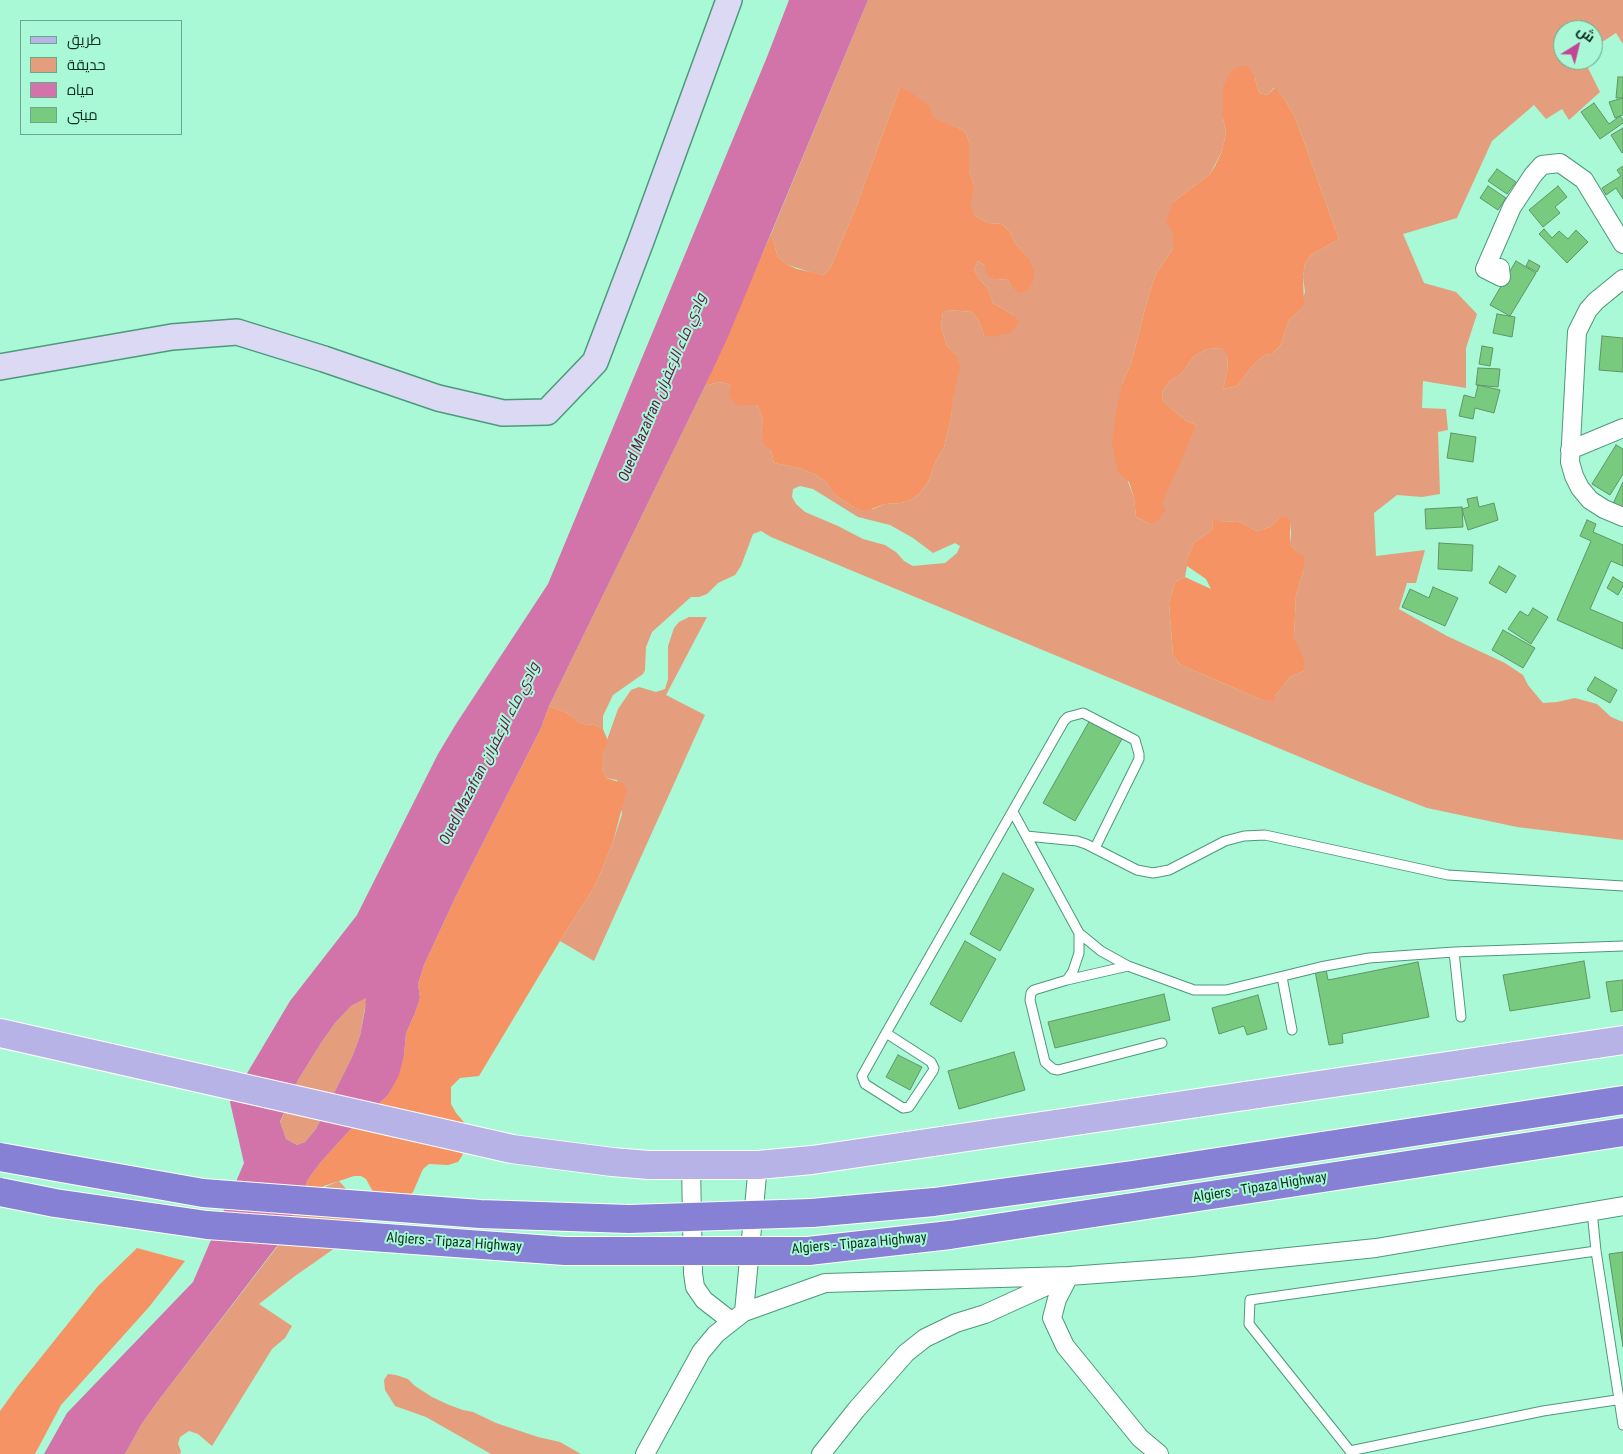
<!DOCTYPE html>
<meta charset="utf-8">
<style>
body{margin:0}
#map{position:relative;width:1623px;height:1454px;overflow:hidden;background:#a9f8d6;font-family:"Roboto Condensed",Cairo,sans-serif}
canvas{display:block}
.legend{position:absolute;left:20px;top:20px;width:162px;height:115px;box-sizing:border-box;background:#a9f8d6;border:1px solid #6ba78e;margin:0;padding:6px 9px;list-style:none;font-size:15px;color:#0d2e22}
.legend li{display:flex;align-items:center;gap:10px;height:25px}
.legend b{width:25px;border:1px solid #6ba78e}
.north{position:absolute;left:1553px;top:20px;width:50px;height:50px;box-sizing:border-box;background:#a9f8d6;border:1px solid #6ba78e;border-radius:50%;rotate:36deg;font-size:14px;font-weight:700;line-height:20px;text-align:center;color:#0d2e22}
.north::after{content:'';display:block;margin:auto;width:18px;height:22px;background:#c34594;clip-path:polygon(50% 0,100% 100%,50% 72%,0 100%)}
</style>
<div id="map">
<canvas width="1623" height="1454"></canvas>
<ul class="legend">
<li><b style="height:6px;background:#b7b3e6"></b>طريق</li>
<li><b style="height:14px;background:#e49e7d"></b>حديقة</li>
<li><b style="height:14px;background:#d273aa"></b>مياه</li>
<li><b style="height:14px;background:#78ca7e"></b>مبنى</li>
</ul>
<div class="north">ش</div>
</div>
<script>
const ctx = document.querySelector('canvas').getContext('2d');
ctx.lineJoin = 'round';
function fill(path, color) {
  ctx.fillStyle = color;
  ctx.fill(path, 'evenodd');
}
function shape(rows) {
  const path = new Path2D();
  for (const r of rows) {
    path.moveTo(r[0], r[1]);
    for (let i = 2; i < r.length; i += 2) path.lineTo(r[i], r[i + 1]);
  }
  return path;
}
function trace(path, color, width, dash) {
  ctx.strokeStyle = color;
  ctx.lineWidth = width;
  ctx.lineCap = dash ? 'butt' : 'round';
  ctx.setLineDash(dash || []);
  ctx.stroke(path);
}
function drawText(font, color, halo, rows, align = 'center') {
  ctx.font = font + ' "Roboto Condensed",Cairo,sans-serif';
  ctx.lineWidth = 4;
  ctx.setLineDash([]);
  ctx.textBaseline = 'middle';
  ctx.strokeStyle = halo;
  ctx.fillStyle = color;
  for (const [text, x, y, turn = 0] of rows) {
    ctx.save();
    ctx.translate(x, y);
    ctx.rotate((+turn || 0) * Math.PI / 180);
    ctx.textAlign = isNaN(turn) ? turn : align;
    if (halo) ctx.strokeText(text, 0, 0);
    ctx.fillText(text, 0, 0);
    ctx.restore();
  }
}
fill(shape([
 [868,0,1623,0,1623,44,1616,33,1593,48,1593,30,1563,30,1563,60,1584,60,1600,92,1569,120,1562,109,1546,119,1534,105,1492,141,1457,218,1403,234,1424,283,1456,292,1477,314,1466,348,1466,388,1423,381,1422,408,1446,409,1448,430,1438,432,1440,494,1422,497,1397,495,1374,513,1376,556,1425,550,1416,583,1407,583,1399,609,1447,636,1505,663,1523,675,1528,685,1543,703,1557,702,1575,698,1597,704,1611,717,1623,722,1623,840,1517,827,1427,808,1360,782,771,537,761,531,753,534,741,566,735,575,718,583,707,594,699,597,691,597,652,632,646,647,645,670,643,674,613,695,603,716,603,729,595,725,583,724,575,721,567,713,549,706,705,386,719,382,725,383,731,386,737,405,757,405,763,419,761,436,771,450,774,463,799,468,816,475,826,482,834,494,855,508,873,509,885,504,901,503,911,500,919,494,928,482,936,461,944,447,951,418,956,354,947,346,941,327,943,312,948,310,972,312,978,319,984,335,1014,315,993,303,988,288,981,281,974,270,978,261,984,265,996,280,1007,279,1012,287,1028,257,1015,243,1010,232,1002,224,989,223,975,216,969,205,975,188,969,171,968,157,970,144,965,131,932,117,900,87,856,207,830,269,824,275,813,273,788,265,778,257,771,234],
 [1255,78,1259,93,1267,95,1274,88,1282,95,1295,117,1339,239,1311,255,1305,263,1303,277,1305,292,1299,311,1289,320,1280,346,1272,354,1265,355,1255,363,1237,386,1223,389,1227,373,1228,355,1221,348,1207,349,1194,356,1182,373,1169,382,1162,392,1163,401,1186,421,1197,425,1150,524,1136,517,1134,498,1128,482,1122,384,1131,363,1148,298,1156,274,1173,248,1173,202,1210,174,1222,151,1226,133,1223,118],
 [800,486,813,489,858,517,890,525,913,538,933,553,955,543,960,546,957,553,945,563,913,566,904,561,896,552,885,545,863,539,838,526,805,512,796,504,792,497,793,489],
 [1279,518,1291,522,1291,545,1297,552,1304,569,1296,595,1294,637,1304,671,1290,677,1275,696,1260,699,1181,665,1173,656,1169,603,1175,582,1185,577,1187,566,1187,559,1194,543,1212,530,1213,520,1224,522,1238,521,1257,531,1270,527],
 [689,617,707,617,666,695,705,715,594,961,560,941,596,884,613,842,622,814,617,780,606,778,602,767,602,754,618,709,631,690,639,687,656,692,665,689,668,679,668,646,674,628,679,622],
 [367,997,360,1036,352,1057,316,1129,305,1142,297,1145,286,1139,280,1123,298,1080,321,1043,335,1023,351,1006],
 [339,1181,349,1192,361,1211,360,1221,356,1227,335,1248,295,1276,259,1304,292,1326,285,1338,272,1349,212,1446,198,1434,189,1431,180,1437,178,1444,181,1451,180,1454,125,1454,141,1425,155,1405,277,1247,304,1196],
 [388,1374,396,1375,408,1379,415,1386,432,1397,449,1405,463,1410,473,1412,496,1423,538,1437,560,1442,581,1454,491,1454,426,1417,395,1406,385,1390,384,1380]
]), '#e49e7d');
fill(shape([
 [1241,66,1248,66,1255,78,1259,93,1267,95,1275,88,1282,95,1295,117,1339,239,1311,255,1305,263,1303,277,1304,304,1299,311,1289,320,1280,346,1272,354,1265,355,1255,363,1237,386,1223,389,1227,373,1228,356,1221,348,1207,349,1194,356,1182,373,1169,382,1162,392,1163,401,1186,421,1197,425,1162,503,1166,510,1157,521,1150,524,1136,517,1134,498,1129,482,1118,472,1112,444,1116,413,1122,384,1131,363,1148,298,1156,274,1173,248,1173,232,1166,222,1173,202,1210,174,1215,166,1222,151,1226,133,1223,118,1223,86,1232,70],
 [900,87,912,93,929,106,933,117,965,131,970,144,969,157,969,171,975,188,970,205,975,216,989,223,1002,224,1010,232,1015,243,1028,257,1034,271,1033,282,1028,290,1020,293,1012,287,1007,279,996,280,988,276,984,265,978,261,974,270,981,281,988,288,993,303,1014,315,1019,323,1009,334,1001,334,994,337,984,335,978,319,972,312,949,310,943,312,941,327,947,346,956,354,960,367,953,398,951,418,944,447,936,461,928,482,919,494,911,500,901,503,885,504,866,511,855,508,834,494,826,482,816,475,799,468,774,463,771,450,764,445,761,435,763,419,757,405,737,405,729,396,731,386,725,383,719,382,705,386,771,234,778,257,788,265,797,269,824,275,830,269,856,207],
 [1286,516,1291,522,1290,533,1291,545,1297,552,1304,557,1304,569,1296,595,1294,637,1304,660,1304,671,1290,677,1275,696,1275,701,1260,699,1181,665,1173,656,1169,603,1175,582,1185,577,1211,589,1206,579,1187,566,1187,559,1194,543,1212,530,1213,519,1224,522,1238,521,1257,531,1270,527,1279,518],
 [549,706,567,713,576,721,583,724,595,725,603,729,608,741,602,755,602,767,606,778,622,783,627,789,613,842,596,884,560,941,479,1076,460,1078,451,1087,451,1104,456,1113,469,1128,462,1156,458,1162,448,1165,429,1164,423,1169,413,1192,404,1201,380,1199,372,1190,366,1179,361,1176,354,1176,324,1186,314,1192,304,1196,307,1181,320,1163,348,1132,388,1095,404,1055,406,1033,415,1013,420,998,418,984,424,965,456,896,541,728],
 [137,1248,185,1261,149,1307,61,1405,35,1454,0,1454,0,1411,18,1386,98,1286]
]), '#f69364');
fill(shape([
 [789,0,868,0,727,339,705,386,549,706,541,728,456,896,424,965,418,984,420,998,415,1013,406,1033,404,1055,399,1075,388,1095,348,1132,320,1163,307,1181,304,1196,277,1246,155,1405,141,1425,125,1454,44,1454,67,1413,193,1282,244,1163,230,1102,290,1001,357,915,438,754,456,724,548,584,767,57],
 [366,998,365,1010,360,1036,352,1057,316,1129,305,1142,297,1145,286,1139,280,1122,298,1080,321,1043,335,1023,351,1006]
]), '#d273aa');
const building = shape([
 [1618,77,1623,77,1623,98,1616,98,1618,77],
 [1623,98,1623,115,1615,118,1609,102,1623,98],
 [1594,103,1609,124,1620,116,1623,120,1623,123,1600,139,1581,112,1594,103],
 [1623,128,1623,152,1622,153,1611,135,1623,128],
 [1623,166,1623,199,1616,188,1606,195,1602,188,1621,176,1617,170,1623,166],
 [1497,169,1516,182,1507,194,1488,181,1497,169],
 [1488,186,1506,198,1498,210,1480,198,1488,186],
 [1558,186,1567,197,1555,207,1560,213,1543,227,1529,210,1558,186],
 [1544,229,1552,238,1559,231,1568,239,1576,230,1588,242,1567,263,1539,234,1544,229],
 [1529,260,1540,266,1537,272,1526,266,1529,260],
 [1516,261,1536,273,1510,316,1490,305,1516,261],
 [1497,314,1515,317,1512,337,1493,333,1497,314],
 [1602,336,1623,338,1623,372,1599,370,1602,336],
 [1482,346,1493,348,1490,366,1479,364,1482,346],
 [1478,368,1500,369,1498,387,1476,385,1478,368],
 [1478,385,1500,390,1494,413,1475,408,1473,419,1459,416,1464,395,1475,398,1478,385],
 [1451,433,1476,437,1473,462,1447,458,1451,433],
 [1616,445,1623,449,1623,474,1610,495,1592,484,1616,445],
 [1623,482,1623,511,1612,506,1623,482],
 [1477,497,1479,507,1494,503,1498,520,1468,530,1462,509,1469,507,1467,499,1477,497],
 [1462,507,1463,527,1426,529,1425,509,1462,507],
 [1587,520,1596,524,1593,532,1623,545,1623,566,1611,561,1590,609,1623,623,1623,649,1557,620,1591,541,1580,536,1587,520],
 [1439,543,1473,545,1472,571,1438,569,1439,543],
 [1499,566,1516,576,1506,593,1489,583,1499,566],
 [1613,577,1623,583,1623,586,1618,595,1607,588,1613,577],
 [1433,587,1458,598,1445,626,1402,607,1410,589,1429,598,1433,587],
 [1533,608,1548,617,1531,644,1508,629,1520,611,1528,616,1533,608],
 [1503,630,1535,648,1523,668,1492,650,1503,630],
 [1595,677,1617,690,1610,703,1587,690,1595,677],
 [1090,720,1122,739,1075,821,1043,803,1090,720],
 [1003,873,1034,889,1000,951,970,934,1003,873],
 [965,941,996,959,961,1022,930,1004,965,941],
 [1584,961,1590,998,1510,1011,1503,975,1584,961],
 [1418,962,1429,1017,1342,1034,1343,1043,1329,1045,1315,971,1326,969,1328,980,1418,962],
 [1623,980,1623,1010,1611,1012,1606,982,1623,980],
 [1164,994,1170,1020,1055,1048,1048,1022,1164,994],
 [1258,995,1267,1029,1247,1035,1244,1026,1219,1034,1212,1008,1258,995],
 [1014,1052,1025,1090,959,1109,948,1071,1014,1052],
 [898,1055,922,1067,910,1090,886,1077,898,1055],
 [1623,1252,1623,1347,1609,1254,1623,1252]
]);
fill(building, '#78ca7e');
trace(building, '#629565', 1);
const lane = shape([
 [1013,812,1079,933,1101,951,1128,966,1194,990,1226,990,1320,967,1369,958,1454,952,1623,946],
 [1026,836,1077,841,1086,844,1137,870,1153,873,1169,870,1225,841,1244,836,1265,835,1448,875,1623,886],
 [1454,952,1461,1017],
 [1128,966,1067,980,1034,990,1031,993,1030,1000,1045,1062,1053,1069,1058,1070,1162,1043],
 [1282,977,1292,1030],
 [1067,980,1073,971,1079,953,1079,933],
 [886,1033,931,1062,934,1068,933,1071,909,1107,903,1108,865,1084,862,1076,886,1033,1064,721,1068,717,1083,713,1135,740,1139,754,1139,759,1095,848],
 [1592,1211,1596,1251,1623,1425],
 [1596,1251,1250,1300,1249,1324,1350,1451,1543,1411,1623,1399]
]);
const street = shape([
 [1500,268,1501,277,1485,269,1512,207,1533,175,1542,165,1560,163,1584,180,1623,244],
 [1623,279,1596,301,1588,310,1577,332,1570,462,1574,476,1580,488,1590,500,1604,509,1623,517],
 [1570,450,1623,428],
 [691,1165,693,1273,695,1287,704,1300,731,1321],
 [744,1312,758,1165],
 [645,1454,701,1352,716,1334,744,1312,825,1283,1069,1276],
 [821,1454,856,1410,906,1353,925,1338,956,1323,985,1314,1062,1279],
 [1159,1454,1140,1438,1065,1346,1052,1318,1057,1299,1069,1276,1192,1267,1376,1248,1623,1206]
]);
const secondary = shape([
 [0,367,172,337,237,332,324,359,438,398,503,413,547,412,595,362,641,241,729,0]
]);
const primary = shape([
 [0,1033,512,1149,612,1162,649,1165,758,1165,812,1160,1623,1040]
]);
const highway = shape([
 [812,1213,934,1202,1132,1175,1623,1100],
 [808,1251,950,1235,1623,1132]
]);
trace(lane, '#4c997b', 11);
trace(street, '#4c997b', 20);
trace(secondary, '#4c997b', 28);
trace(primary, '#fff', 30);
trace(highway, '#fff', 30);
trace(lane, '#fff', 9);
trace(street, '#fff', 18);
trace(secondary, '#dbd9f3', 25);
trace(primary, '#b7b3e6', 28);
trace(highway, '#8781d6', 28);
const highwayBridge = shape([
 [0,1157,203,1193,480,1214,629,1219,812,1213],
 [0,1192,55,1203,207,1225,565,1251,808,1251]
]);
trace(highwayBridge, '#fff', 30, []);
trace(highwayBridge, '#8781d6', 28);
drawText('14px', '#0d2e22', '#a9f8d6', [
 ["Algiers - Tipaza Highway",1260,1188,-9],
 ["Algiers - Tipaza Highway",454,1243,4],
 ["Algiers - Tipaza Highway",859,1244,-5]
]);
drawText('italic 15px', '#69134b', '#a9f8d6', [
 ["Oued Mazafran وادي ماء الزعفران",663,388,-67],
 ["Oued Mazafran وادي ماء الزعفران",490,754,-63]
]);
</script>
